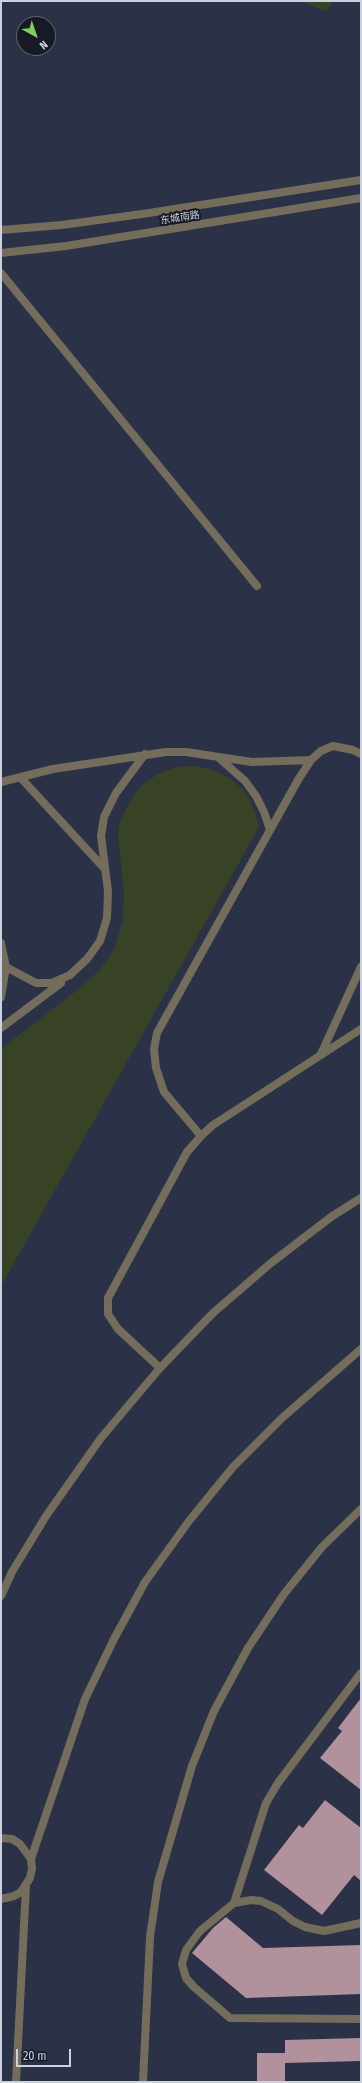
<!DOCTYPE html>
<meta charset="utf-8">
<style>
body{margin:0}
#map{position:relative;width:362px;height:2083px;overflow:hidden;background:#2b3248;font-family:"Fira Sans Condensed",sans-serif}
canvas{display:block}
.frame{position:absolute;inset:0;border:2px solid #ccd1e0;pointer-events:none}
.north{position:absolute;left:16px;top:16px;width:40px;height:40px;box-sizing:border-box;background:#171a24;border:1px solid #5f636f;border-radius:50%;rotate:140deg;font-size:11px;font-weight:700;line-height:16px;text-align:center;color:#ccd1e0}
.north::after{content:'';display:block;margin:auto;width:14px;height:18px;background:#79d157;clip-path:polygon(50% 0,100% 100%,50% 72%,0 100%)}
.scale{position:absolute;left:16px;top:2049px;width:55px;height:18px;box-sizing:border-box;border:2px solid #ccd1e0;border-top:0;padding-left:5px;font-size:12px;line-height:14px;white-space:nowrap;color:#ccd1e0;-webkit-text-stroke:3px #171a24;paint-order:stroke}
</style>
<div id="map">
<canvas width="362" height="2083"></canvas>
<div class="frame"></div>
<div class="north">N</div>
<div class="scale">20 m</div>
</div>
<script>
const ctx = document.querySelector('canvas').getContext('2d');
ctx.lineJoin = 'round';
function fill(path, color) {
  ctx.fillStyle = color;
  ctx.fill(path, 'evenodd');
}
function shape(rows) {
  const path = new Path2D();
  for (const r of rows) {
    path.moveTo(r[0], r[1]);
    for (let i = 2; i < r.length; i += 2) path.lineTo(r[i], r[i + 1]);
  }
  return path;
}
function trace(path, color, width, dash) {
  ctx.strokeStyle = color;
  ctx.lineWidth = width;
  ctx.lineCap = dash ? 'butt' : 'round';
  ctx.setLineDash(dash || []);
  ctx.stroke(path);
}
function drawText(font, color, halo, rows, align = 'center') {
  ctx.font = font + ' "Fira Sans Condensed","Noto Sans SC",sans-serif';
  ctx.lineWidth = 4;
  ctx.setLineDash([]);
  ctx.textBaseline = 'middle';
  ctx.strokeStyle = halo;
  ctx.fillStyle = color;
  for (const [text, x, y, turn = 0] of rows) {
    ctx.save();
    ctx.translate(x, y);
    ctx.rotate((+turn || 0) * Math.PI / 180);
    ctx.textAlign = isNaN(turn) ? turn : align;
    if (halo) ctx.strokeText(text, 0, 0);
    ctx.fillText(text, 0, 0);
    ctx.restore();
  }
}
fill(shape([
 [301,1,334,1,326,11],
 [195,766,214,770,231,779,245,792,254,809,259,827,1,1286,1,1049,80,988,100,970,115,948,123,920,124,890,118,836,120,822,130,801,142,785,158,774,176,767]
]), '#384326');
fill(shape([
 [361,1698,361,1790,320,1758,342,1731,338,1728],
 [325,1800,361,1828,361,1881,354,1875,322,1915,264,1870,299,1825,303,1828],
 [226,1917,263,1948,361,1945,361,1994,246,1998,192,1953,213,1928],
 [361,2038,361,2061,285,2063,285,2040],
 [257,2053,285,2053,285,2082,257,2082]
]), '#b1919b');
trace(shape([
 [219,758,245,781,256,796,264,812,270,830],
 [20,777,104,868],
 [1,782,53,769,166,752,186,752,252,762,311,760],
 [1,943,6,967,1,997],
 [6,967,36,983,52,983,70,975,87,959,100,941,107,918,108,891,101,836,104,817,116,793,145,754],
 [1,1028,61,983],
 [321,1054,361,967],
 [201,1136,164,1092,156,1068,154,1049,157,1033,298,780,311,760,321,751,333,746,353,750,361,754],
 [160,1368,118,1329,108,1314,108,1298,187,1152,201,1136,213,1125,361,1029],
 [1,1596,12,1572,46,1516,101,1438,160,1368,213,1313,271,1263,331,1217,361,1198],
 [1,1838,12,1839,20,1844,31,1859,32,1869,30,1878,21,1892,14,1896,1,1899],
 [31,1859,85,1699,114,1639,145,1582,189,1521,233,1467,282,1418,361,1349],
 [361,1923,324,1931,305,1927,293,1921,278,1909,261,1901,251,1900,234,1903,200,1931,186,1950,182,1964,186,1978,194,1987,230,2018,361,2019],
 [16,2082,26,1886],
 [143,2082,150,1937,158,1882,192,1766,214,1711,248,1648,284,1594,322,1547,361,1509]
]), '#746d5b', 8);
trace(shape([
 [1,273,257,586],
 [234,1903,266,1803,278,1783,361,1673]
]), '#746d5b', 8);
trace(shape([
 [1,230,62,225,149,213,361,180],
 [1,253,66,246,361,198]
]), '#746d5b', 8);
drawText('10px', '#ccd1e0', '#171a24', [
 ["东城南路",180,218,-9]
]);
</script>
